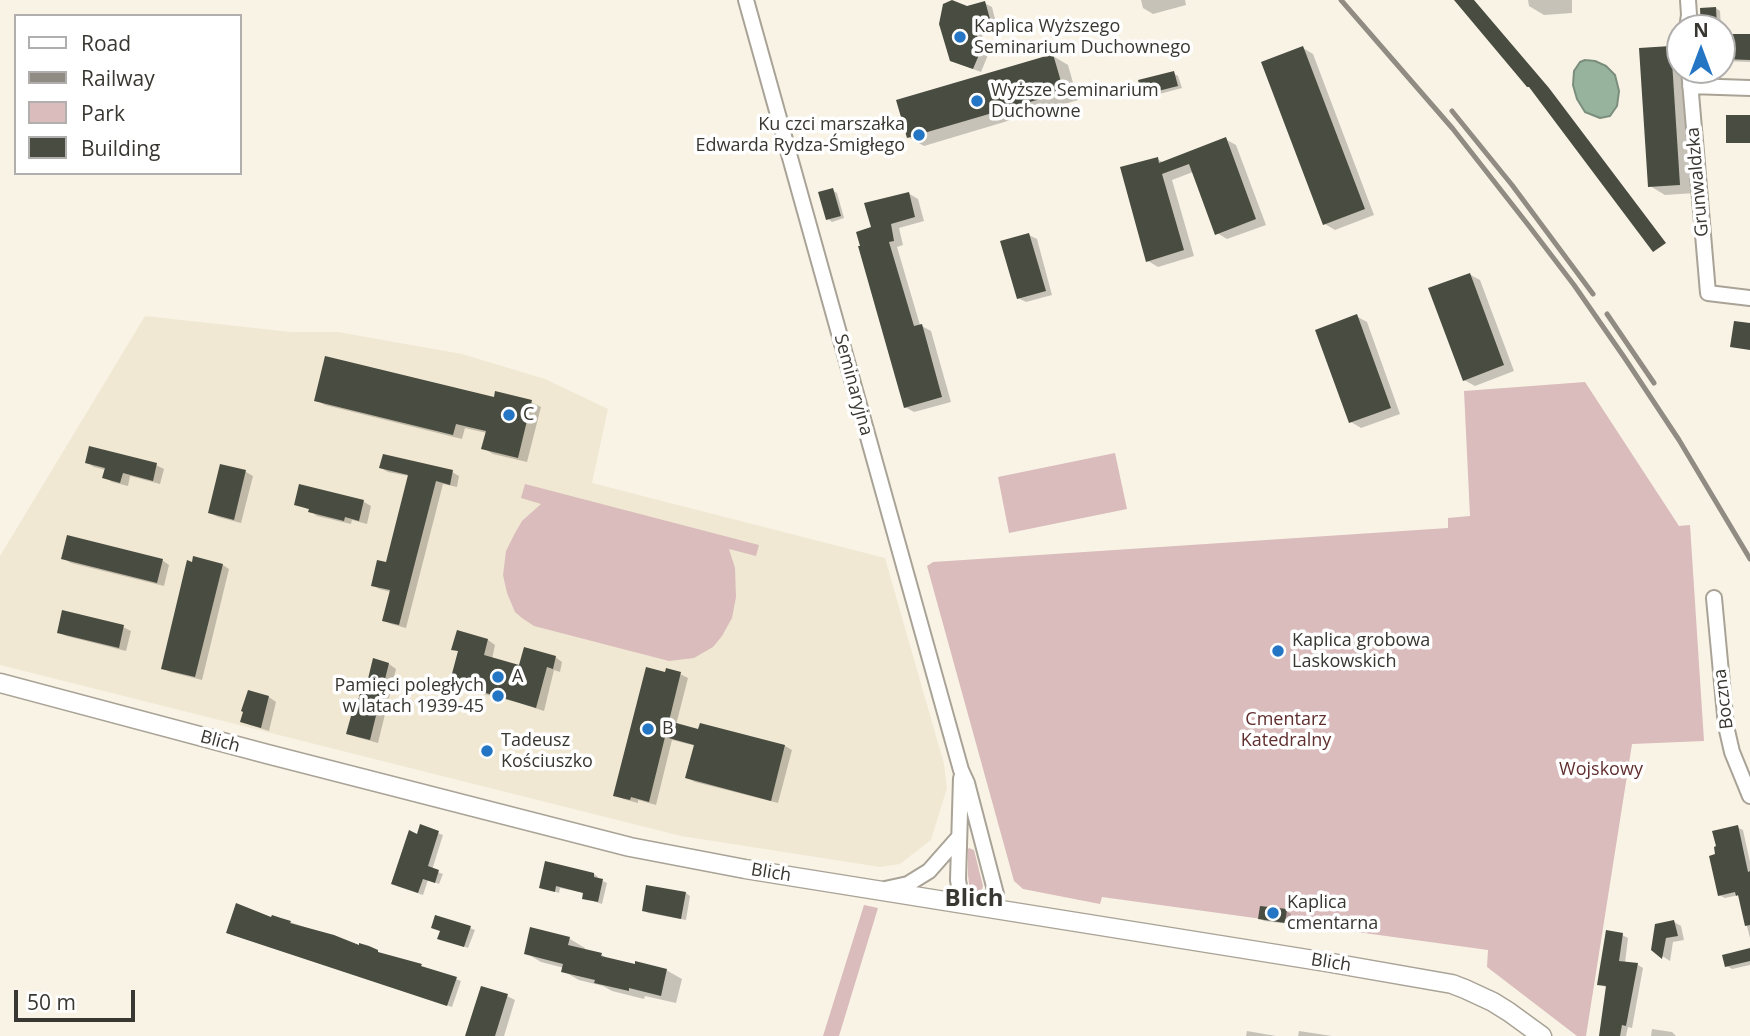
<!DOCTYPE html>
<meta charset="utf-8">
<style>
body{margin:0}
#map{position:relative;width:1750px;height:1036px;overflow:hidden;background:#f9f3e6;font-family:"Open Sans",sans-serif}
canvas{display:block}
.legend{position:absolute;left:14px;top:14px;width:228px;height:161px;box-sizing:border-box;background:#fff;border:2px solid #b0afad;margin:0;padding:9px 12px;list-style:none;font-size:21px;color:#393731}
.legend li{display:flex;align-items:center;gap:14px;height:35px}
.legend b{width:35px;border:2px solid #b0afad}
.north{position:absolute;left:1666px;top:14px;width:70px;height:70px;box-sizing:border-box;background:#fff;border:2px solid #b0afad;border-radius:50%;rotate:0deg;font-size:19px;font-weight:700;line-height:28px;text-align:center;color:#393731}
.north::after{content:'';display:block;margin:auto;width:24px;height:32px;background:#2476c5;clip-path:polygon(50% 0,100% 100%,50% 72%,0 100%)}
.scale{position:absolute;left:14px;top:990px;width:121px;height:32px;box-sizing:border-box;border:4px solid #393731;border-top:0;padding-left:9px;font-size:21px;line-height:24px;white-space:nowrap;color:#393731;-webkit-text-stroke:5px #fff;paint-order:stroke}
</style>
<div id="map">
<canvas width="1750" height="1036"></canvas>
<ul class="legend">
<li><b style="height:9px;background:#fff"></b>Road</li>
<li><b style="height:9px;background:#908c83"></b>Railway</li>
<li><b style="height:19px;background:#d9bcbb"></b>Park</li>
<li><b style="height:19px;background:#494c40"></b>Building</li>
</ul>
<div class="north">N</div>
<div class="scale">50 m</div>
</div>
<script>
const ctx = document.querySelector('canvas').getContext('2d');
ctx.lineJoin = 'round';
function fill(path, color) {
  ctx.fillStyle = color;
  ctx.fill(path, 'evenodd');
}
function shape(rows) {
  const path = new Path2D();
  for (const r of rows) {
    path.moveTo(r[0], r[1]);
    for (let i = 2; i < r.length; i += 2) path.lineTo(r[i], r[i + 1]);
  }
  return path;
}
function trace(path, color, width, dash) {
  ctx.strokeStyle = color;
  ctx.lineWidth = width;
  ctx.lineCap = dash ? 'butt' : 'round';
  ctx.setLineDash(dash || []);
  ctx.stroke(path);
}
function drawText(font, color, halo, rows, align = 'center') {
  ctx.font = font + ' "Open Sans",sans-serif';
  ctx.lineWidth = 7;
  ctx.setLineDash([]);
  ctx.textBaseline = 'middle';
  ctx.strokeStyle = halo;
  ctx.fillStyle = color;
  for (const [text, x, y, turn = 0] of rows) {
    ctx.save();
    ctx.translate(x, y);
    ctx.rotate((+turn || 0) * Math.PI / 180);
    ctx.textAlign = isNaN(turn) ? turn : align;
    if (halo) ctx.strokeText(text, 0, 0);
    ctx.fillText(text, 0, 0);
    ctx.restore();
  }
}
fill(shape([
 [145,316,291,332,338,332,462,354,545,379,608,409,592,483,885,558,944,764,947,788,931,840,900,864,880,867,681,836,0,665,0,556]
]), '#f1e8d3');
fill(shape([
 [1585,382,1679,526,1690,525,1704,741,1632,744,1586,1036,1577,1036,1487,967,1488,950,1102,897,1100,904,1023,889,1014,881,927,566,933,562,1448,528,1448,518,1470,516,1464,391],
 [1115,453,1127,509,1009,533,998,477],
 [525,484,759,545,756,556,729,549,735,568,736,597,732,618,722,636,713,647,694,658,669,661,534,626,522,618,515,612,507,593,503,575,506,551,515,533,522,521,541,504,521,498],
 [969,848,974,850,983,886,980,895,976,897,970,892,968,875,968,849],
 [864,905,878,908,839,1036,823,1036]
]), '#d9bcbb');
const water = shape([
 [1585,60,1595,61,1606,66,1615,75,1619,91,1617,106,1610,116,1600,118,1585,112,1577,99,1573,85,1574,71,1580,62,1585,60]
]);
fill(water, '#97b39e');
trace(water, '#7b8e7d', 2);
fill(shape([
 [1141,0,1185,0,1186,5,1153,14,1143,8],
 [1528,0,1572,0,1572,13,1544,15,1529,6],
 [984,3,992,7,996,23,980,28,988,55,981,72,959,64,951,60,967,8],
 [1716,8,1720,11,1721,28,1703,28],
 [1722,36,1750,36,1750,62,1722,61],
 [1303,48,1313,54,1374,215,1335,230,1325,224],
 [1670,48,1680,53,1680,70,1687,70,1695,193,1665,195,1650,186],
 [1053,56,1068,65,1078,100,924,146,908,137],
 [1173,73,1178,76,1182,88,1148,97,1143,94],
 [1225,139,1236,145,1266,225,1227,239,1217,233,1193,172,1172,180,1194,256,1158,267,1148,261,1157,159,1164,163],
 [832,190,837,193,844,218,832,222,828,219],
 [908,193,918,199,924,221,899,228,903,245,897,247,920,325,931,331,951,402,914,412,905,407,873,229],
 [1029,235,1037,239,1052,295,1026,302,1018,298],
 [1469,274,1480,280,1514,371,1475,386,1464,380],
 [1356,316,1367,322,1400,414,1361,428,1351,422],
 [316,400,495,400,531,402,541,407,527,462,493,454,483,448,487,433,465,428,462,439,325,405],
 [87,463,156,465,164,469,160,484,130,476,128,486,112,482,104,477,106,470,94,467],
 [221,466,246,472,253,476,241,523,218,517,210,513],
 [381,468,452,472,459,476,457,487,443,484,406,628,391,624,384,620,391,592,379,589,373,585,388,564,409,476,388,472],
 [301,486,364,502,371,506,367,524,352,520,351,524,317,516,310,511,310,510,296,504],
 [63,558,162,560,169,565,164,586,71,563],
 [223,565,229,569,202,680,170,672,163,668],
 [123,627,131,631,126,651,66,636,59,632],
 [458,633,488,640,495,645,492,659,520,667,555,657,562,662,560,672,554,670,544,711,516,702,459,688,452,684,460,652,454,649],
 [374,661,389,664,396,669,378,743,356,737,348,733,368,685],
 [667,674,680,674,688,678,676,725,700,731,701,725,785,746,792,750,778,803,695,782,687,778,696,746,672,740,656,805,638,800,638,803,623,799,615,795],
 [269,697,276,702,269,731,250,725,242,721],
 [421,827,443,835,432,870,443,874,439,884,428,880,423,895,397,886],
 [1737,827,1743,830,1750,862,1750,938,1739,895,1725,898,1719,895,1717,856],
 [594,874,598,877,598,879,607,883,602,904,584,898,585,893,560,888,559,893,541,887],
 [648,887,686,893,690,896,686,920,648,913,644,910],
 [1286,911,1291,914,1290,924,1264,921,1260,918],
 [272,919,290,922,456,979,461,981,452,1007,233,935],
 [1674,922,1681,926,1684,940,1673,942,1670,961,1653,950],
 [470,928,475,930,468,948,444,940,441,931],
 [1622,935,1628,938,1625,963,1638,965,1643,968,1632,1028,1628,1027,1626,1036,1604,1036,1608,988,1599,984],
 [570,939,585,948,584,951,602,955,611,961,666,970,682,979,676,1003,645,996,644,999,612,991,603,986,579,980,563,971,564,968,541,962,526,953],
 [1750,949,1750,965,1732,969,1727,966],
 [507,996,515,1000,504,1036,467,1036],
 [1652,1029,1672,1032,1676,1036,1651,1036],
 [1247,1031,1276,1036,1246,1036],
 [1299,1031,1332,1036,1298,1036]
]), '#0003');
fill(shape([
 [952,0,967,6,985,1,990,19,974,24,981,50,973,69,950,61,939,24,943,4],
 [1454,0,1474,0,1549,88,1666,243,1653,252,1529,87,1527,87],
 [1716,7,1717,28,1701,28,1700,8],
 [1722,34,1750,34,1750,60,1722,59],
 [1303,46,1365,209,1323,225,1261,62],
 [1671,46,1680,185,1648,187,1639,48],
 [1053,54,1064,92,907,138,896,100],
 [1174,71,1178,86,1142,95,1138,80],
 [1726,115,1750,115,1750,143,1726,143],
 [1226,137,1256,219,1215,235,1189,164,1162,174,1184,250,1146,262,1120,167,1158,157,1159,163],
 [833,188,841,216,826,220,818,192],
 [909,192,915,217,891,224,894,241,889,242,914,326,922,324,942,397,904,408,858,246,860,246,856,232,871,227,864,203],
 [1029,233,1046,291,1017,299,1000,241],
 [1470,273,1504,365,1463,381,1428,288],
 [1357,314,1391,408,1349,423,1315,330],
 [1734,321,1750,323,1750,350,1730,347],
 [325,356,494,397,495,391,532,400,518,458,481,449,486,431,456,424,453,435,314,401],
 [89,446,157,463,153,481,123,473,120,483,102,478,105,468,85,463],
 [383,454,453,470,450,485,436,481,399,625,382,621,390,590,371,586,377,560,386,562,408,475,379,468],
 [220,464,246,470,234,520,208,513],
 [299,484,364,500,359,521,345,517,344,521,308,512,309,509,294,505],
 [67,535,163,559,157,583,61,559],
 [193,556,223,564,195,677,161,669,187,560,192,562],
 [62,610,124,625,119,648,57,633],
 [457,630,488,639,484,655,519,665,524,647,556,656,553,669,547,667,536,708,493,695,475,690,475,692,449,685,458,651,451,650],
 [373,658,389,663,370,740,346,734,351,716,354,716,363,682,367,683],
 [646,667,665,672,666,668,681,672,669,721,698,729,700,723,785,745,771,801,685,778,694,745,665,737,649,802,631,797,630,800,613,796],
 [248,690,269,696,261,728,240,722,243,712,241,711],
 [420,824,439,831,428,866,439,870,435,883,423,879,418,893,391,884,409,830,417,834],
 [1738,825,1748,872,1750,871,1750,925,1745,926,1738,895,1736,896,1735,892,1718,896,1709,856,1715,854,1714,847,1716,846,1712,831],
 [545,861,594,873,594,877,603,879,598,902,582,899,583,893,556,886,555,892,539,888],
 [646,885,686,892,681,919,642,911],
 [236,903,271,917,272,915,281,918,291,921,290,923,334,935,359,945,359,943,369,946,378,950,378,952,422,964,421,966,457,977,447,1006,226,933],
 [1260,906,1287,909,1285,923,1258,919],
 [435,915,471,926,464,947,437,939,440,931,431,928],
 [1674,920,1678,936,1666,938,1662,959,1651,950,1655,924],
 [530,927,570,937,568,945,602,953,601,956,635,964,635,961,667,969,661,996,629,988,629,991,594,983,595,980,561,972,563,964,524,954],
 [1606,930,1623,933,1619,961,1638,963,1626,1026,1622,1025,1620,1036,1599,1036,1606,986,1597,985],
 [1750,948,1750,961,1725,967,1722,955],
 [481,986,508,994,495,1036,465,1036]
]), '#494c40');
const minor = shape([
 [746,0,961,770,967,783,996,894,994,908],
 [1687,28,1689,15,1688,0],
 [1689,70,1708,293,1750,298],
 [1690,86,1750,88],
 [1714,598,1726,726,1732,752,1750,796],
 [961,778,958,880,962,904],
 [885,889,908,884,929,871,959,837]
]);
const tertiary = shape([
 [0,683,267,754,630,847,745,869,1326,962,1452,984,1465,989,1493,1002,1509,1012,1542,1036]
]);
trace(minor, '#a8a396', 18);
trace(tertiary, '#a8a396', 21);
trace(minor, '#fff', 14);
trace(tertiary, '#fff', 18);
trace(shape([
 [1341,0,1453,129,1529,226,1574,285,1624,357,1679,440,1750,559],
 [1452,111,1512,185,1593,294],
 [1607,314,1654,383]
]), '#908c83', 5);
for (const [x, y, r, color] of [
 [960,37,7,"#2476c5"],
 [977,101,7,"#2476c5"],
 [919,135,7,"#2476c5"],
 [509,415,7,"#2476c5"],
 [1278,651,7,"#2476c5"],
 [498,677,7,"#2476c5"],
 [498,696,7,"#2476c5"],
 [648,729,7,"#2476c5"],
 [487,751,7,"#2476c5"],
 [1273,913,7,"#2476c5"]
]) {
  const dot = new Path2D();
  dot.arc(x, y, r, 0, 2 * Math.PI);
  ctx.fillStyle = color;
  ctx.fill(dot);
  trace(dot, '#fff', 2.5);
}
drawText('18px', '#393731', '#fff', [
 ["Kaplica Wyższego",974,27],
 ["Seminarium Duchownego",974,48],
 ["Wyższe Seminarium",991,91],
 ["Duchowne",991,112],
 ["Ku czci marszałka",905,125,"right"],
 ["Edwarda Rydza-Śmigłego",905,146,"right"],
 ["C",523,415],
 ["Kaplica grobowa",1292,641],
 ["Laskowskich",1292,662],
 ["A",512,677],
 ["Pamięci poległych",484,686,"right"],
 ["w latach 1939-45",484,707,"right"],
 ["B",662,729],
 ["Tadeusz",501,741],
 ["Kościuszko",501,762],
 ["Kaplica",1287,903],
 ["cmentarna",1287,924]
], 'left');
drawText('18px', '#393731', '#fff', [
 ["Grunwaldzka",1698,182,-95],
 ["Seminaryjna",853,385,75],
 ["Boczna",1724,699,-97],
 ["Blich",220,742,15],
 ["Blich",771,873,9],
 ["Blich",1331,963,9]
]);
drawText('18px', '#602e2e', '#fff', [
 ["Cmentarz",1286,720],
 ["Katedralny",1286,741],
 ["Wojskowy",1601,770]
]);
drawText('bold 24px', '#393731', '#fff', [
 ["Blich",974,899]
]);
</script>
